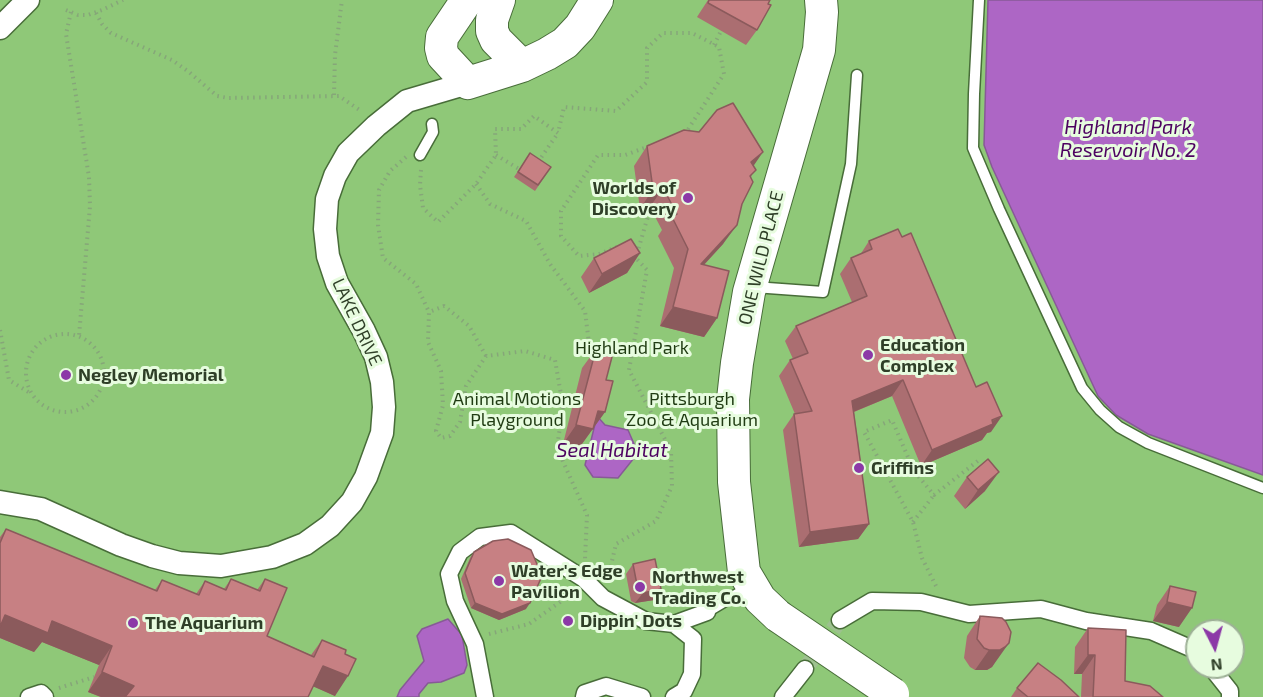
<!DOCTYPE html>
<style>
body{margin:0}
#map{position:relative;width:1263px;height:697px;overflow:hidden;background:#b9e2a9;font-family:"Exo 2",sans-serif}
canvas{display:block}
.north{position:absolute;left:1185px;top:619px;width:60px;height:60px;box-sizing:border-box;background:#e7fcdf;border:2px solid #9db096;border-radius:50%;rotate:174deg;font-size:16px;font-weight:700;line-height:24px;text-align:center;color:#2f3f28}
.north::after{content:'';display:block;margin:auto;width:21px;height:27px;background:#8c39a7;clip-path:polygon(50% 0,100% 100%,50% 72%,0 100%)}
</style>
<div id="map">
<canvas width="1263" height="697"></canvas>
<div class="north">N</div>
</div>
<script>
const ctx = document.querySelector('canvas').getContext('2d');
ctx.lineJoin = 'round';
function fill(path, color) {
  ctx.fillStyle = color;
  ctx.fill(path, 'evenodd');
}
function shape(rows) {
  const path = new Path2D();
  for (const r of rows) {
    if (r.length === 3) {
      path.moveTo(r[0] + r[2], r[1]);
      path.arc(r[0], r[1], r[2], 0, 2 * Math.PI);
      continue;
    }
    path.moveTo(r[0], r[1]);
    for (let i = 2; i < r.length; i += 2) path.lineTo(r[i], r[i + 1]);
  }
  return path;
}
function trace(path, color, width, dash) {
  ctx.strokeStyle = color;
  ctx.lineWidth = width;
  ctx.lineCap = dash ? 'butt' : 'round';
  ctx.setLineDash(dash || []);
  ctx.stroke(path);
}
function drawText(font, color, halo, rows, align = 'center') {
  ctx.font = font + ' "Exo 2",sans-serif';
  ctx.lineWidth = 6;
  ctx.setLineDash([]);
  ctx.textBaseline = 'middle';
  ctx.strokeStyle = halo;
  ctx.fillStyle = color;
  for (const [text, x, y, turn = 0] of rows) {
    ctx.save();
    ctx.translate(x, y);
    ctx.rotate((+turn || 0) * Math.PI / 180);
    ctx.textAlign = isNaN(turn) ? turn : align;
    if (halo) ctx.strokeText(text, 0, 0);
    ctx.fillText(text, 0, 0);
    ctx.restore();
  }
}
fill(shape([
 [0,0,1263,0,1263,697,0,697],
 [1197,631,1233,631,1233,667,1197,667]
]), '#8fc878');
const water = shape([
 [988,0,1263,0,1263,475,1148,434,1116,415,1098,396,992,167,984,145,988,0],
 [597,416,605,425,628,430,638,453,618,478,593,477,585,465,597,416],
 [448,619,462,635,467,665,464,673,441,682,428,683,419,694,419,697,397,697,400,690,424,661,417,636,422,629,448,619]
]);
fill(water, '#ad66c5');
trace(water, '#875a96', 1.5);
trace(shape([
 [805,669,840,620]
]), '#9dc18f', 16, [16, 8]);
const service = shape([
 [979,0,974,94,973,148,999,209,1082,388,1100,410,1119,427,1148,443,1263,488],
 [420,155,433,132,432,124],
 [754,287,823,292,851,164,857,75],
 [707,612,749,587]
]);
const pedestrian = shape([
 [840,620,872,601,921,602,969,614,1041,609,1086,621,1151,631,1197,651],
 [674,624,707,612],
 [1211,667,1230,691,1230,697],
 [29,697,41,693,45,697],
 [485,697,475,644,455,601,449,574,460,552,480,537,511,533,584,579,603,598,646,621,674,624,693,639,692,674,684,691,674,697],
 [584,697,585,693,606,686,642,697],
 [783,697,805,669]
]);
const minor = shape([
 [0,28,28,0],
 [0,502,41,509,121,545,152,556,179,563,221,566,272,557,305,544,330,526,352,502,366,477,382,433,384,407,382,382,376,357,364,331,337,283,328,256,325,229,327,199,335,176,348,153,376,126,407,101,468,83]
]);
const secondary = shape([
 [467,0,442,37,441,48,443,56,468,83,522,66,547,54,565,43,580,27,597,0],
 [499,0,492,20,492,31,496,40,522,66],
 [778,616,760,599,744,572,734,482,733,399,737,363,749,292,819,50,822,12,821,0]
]);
trace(service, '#486d39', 13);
trace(pedestrian, '#486d39', 19);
trace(minor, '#486d39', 25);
trace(secondary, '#486d39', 34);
trace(shape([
 [66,10,78,15,88,15,102,10,123,0],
 [71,12,66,34,89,177,90,206,79,336],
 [96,13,102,24,111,33,172,60,189,72,217,96,228,98,339,96,361,111],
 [714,45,721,31],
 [334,95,335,55,342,0],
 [496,155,524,172],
 [406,157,390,171,379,190,378,225,383,258,416,284,429,312],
 [538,162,558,133],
 [421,170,420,185,423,208,438,222,476,184,496,155,495,129,521,129,534,116,558,133,564,107,616,111,647,82,647,48,663,33,692,33,719,47,724,74,685,134],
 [476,184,490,204,526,221,550,264,585,311,591,360],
 [617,247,599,254,579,256,561,236,561,211,598,155,625,155,650,146],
 [637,254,650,209],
 [0,330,9,380,30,393],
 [65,373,39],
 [486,356,469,326,444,306,429,312,428,342,441,371,443,405,436,431,441,438,450,436,460,422,466,386,486,356,525,351,555,360,563,406,557,448,587,515,585,559],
 [558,448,564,439],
 [913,522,934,495],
 [608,578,616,544,656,521,672,486,671,451,629,370,647,270,634,256],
 [936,586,922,558,913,522,864,432,892,420,914,471,934,495,979,460],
 [489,634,529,624,560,602,571,591],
 [59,688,94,677]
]), '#86a679', 4, [1.5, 4.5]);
trace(service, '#fff', 10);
trace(pedestrian, '#fff', 16);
trace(minor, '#fff', 22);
trace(secondary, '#fff', 32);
const secondaryBridge = shape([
 [778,616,893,694]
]);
trace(secondaryBridge, '#486d39', 34, []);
trace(secondaryBridge, '#fff', 32);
fill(shape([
 [708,0,770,0,757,30,746,45,697,17],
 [647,146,753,166,751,178,742,204,723,244,704,265,717,318,704,337,660,326,674,268,658,236,662,230,650,207,640,209,634,166],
 [530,153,551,167,535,191,514,177],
 [869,241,991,432,987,433,982,440,921,466,892,396,854,412,869,524,858,539,799,547,783,430,794,414,795,414,779,376,790,360,793,359,785,341,796,326,852,302,840,274,851,258,860,255],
 [640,253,627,273,589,293,581,277,594,258],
 [596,349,606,380,605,412,579,448,563,444,582,368],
 [967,477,985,491,965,509,954,496],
 [6,529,155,590,162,580,196,594,205,581,224,589,231,579,257,590,265,579,267,636,311,655,322,640,345,654,335,696,313,686,308,697,101,697,88,692,99,665,42,642,34,652,0,638,0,537],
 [474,552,526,609,499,620,471,608,461,579,470,558],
 [633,564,661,589,654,600,635,603,631,601,626,574],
 [1170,586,1179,627,1153,621,1157,605],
 [980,616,995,662,992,667,987,670,975,670,970,667,964,658,967,636],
 [1088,628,1125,681,1163,697,1081,697,1082,674,1074,674,1075,647],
 [1017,688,1079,697,1011,697]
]), '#ab6e71');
fill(shape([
 [763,152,750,171,751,162],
 [663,188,650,207,640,209,653,189],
 [737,225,723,244,687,283,701,264],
 [640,253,627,273,589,293,602,274],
 [673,307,717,318,704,337,660,326],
 [903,380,892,396,841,417,852,401],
 [598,411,605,412,579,448,563,444,576,425],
 [1002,416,991,432,987,433,982,440,921,466,932,450],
 [999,472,985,491,965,509,978,490],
 [869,524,858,539,799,547,810,532],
 [661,589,654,600,635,603,643,593],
 [1167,602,1192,608,1179,627,1153,621],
 [475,603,530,603,526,609,499,620,471,608],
 [5,615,52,621,112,646,99,665,42,642,34,652,0,638,0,622],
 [1009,643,992,667,987,670,975,670,989,650],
 [1088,655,1095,655,1082,674,1074,674],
 [323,666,348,676,335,696,310,685],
 [102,672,134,686,126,697,101,697,88,692]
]), '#8b5a5c');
const building = shape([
 [709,0,770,0,768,4,771,5,757,30,708,3,709,0],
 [733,103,763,152,751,162,756,170,750,176,753,182,742,204,737,225,701,264,729,271,717,318,673,307,688,249,672,217,677,214,663,188,653,189,647,146,684,130,699,132,717,110,733,103],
 [530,153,551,167,538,185,518,172,530,153],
 [898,229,902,237,911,233,976,387,987,382,1002,416,992,420,993,424,932,450,903,380,852,401,869,524,810,532,794,414,812,411,790,360,808,353,796,326,867,296,851,258,872,249,869,241,898,229],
 [631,239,640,253,602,274,594,258,631,239],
 [596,349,613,353,606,380,613,381,605,412,598,411,593,429,576,425,596,349],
 [988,459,999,472,978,490,967,477,988,459],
 [6,529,157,591,162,580,199,595,205,581,226,590,231,579,260,591,265,579,287,588,267,636,314,657,322,640,346,650,345,654,356,659,348,676,323,666,308,697,125,697,134,686,102,672,112,646,52,621,48,633,5,615,0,627,0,543,6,529],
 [508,539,531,550,542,576,530,603,502,614,475,603,465,573,474,552,493,541,508,539],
 [655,559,661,589,643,593,638,590,633,564,655,559],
 [1170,586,1196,592,1192,608,1167,602,1170,586],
 [980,616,1002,618,1006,622,1011,632,1009,643,1005,647,1000,650,989,650,984,648,977,639,980,616],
 [1088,628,1126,630,1125,681,1150,686,1163,697,1093,697,1095,655,1088,655,1088,628],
 [1038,663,1061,680,1079,697,1028,697,1017,688,1038,663]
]);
fill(building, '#c78083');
trace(building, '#8b5a5c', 1.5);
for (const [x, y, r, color] of [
 [688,198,6,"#8c39a7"],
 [868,355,6,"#8c39a7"],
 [66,375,6,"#8c39a7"],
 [859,468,6,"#8c39a7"],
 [499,581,6,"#8c39a7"],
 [640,587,6,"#8c39a7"],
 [568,621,6,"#8c39a7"],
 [133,623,6,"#8c39a7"]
]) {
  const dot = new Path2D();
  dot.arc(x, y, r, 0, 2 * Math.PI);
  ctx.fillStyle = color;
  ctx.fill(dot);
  trace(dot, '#e7fcdf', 2);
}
drawText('bold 18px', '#2f3f28', '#e7fcdf', [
 ["Worlds of",676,188,"right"],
 ["Discovery",676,209,"right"],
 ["Education",880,345],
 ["Complex",880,366],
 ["Negley Memorial",78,375],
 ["Griffins",871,468],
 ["Water's Edge",511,571],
 ["Pavilion",511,592],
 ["Northwest",652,577],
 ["Trading Co.",652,598],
 ["Dippin' Dots",580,621],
 ["The Aquarium",145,623]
], 'left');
drawText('18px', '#2f3f28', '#e7fcdf', [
 ["ONE WILD PLACE",761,258,-76],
 ["LAKE DRIVE",357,322,65]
]);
drawText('18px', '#1f3b12', '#e7fcdf', [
 ["Highland Park",632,348],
 ["Animal Motions",517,399],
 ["Playground",517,420],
 ["Pittsburgh",692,399],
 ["Zoo & Aquarium",692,420]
]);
drawText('italic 20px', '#4d0260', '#e7fcdf', [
 ["Highland Park",1128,127],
 ["Reservoir No. 2",1128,150],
 ["Seal Habitat",612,450]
]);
</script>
